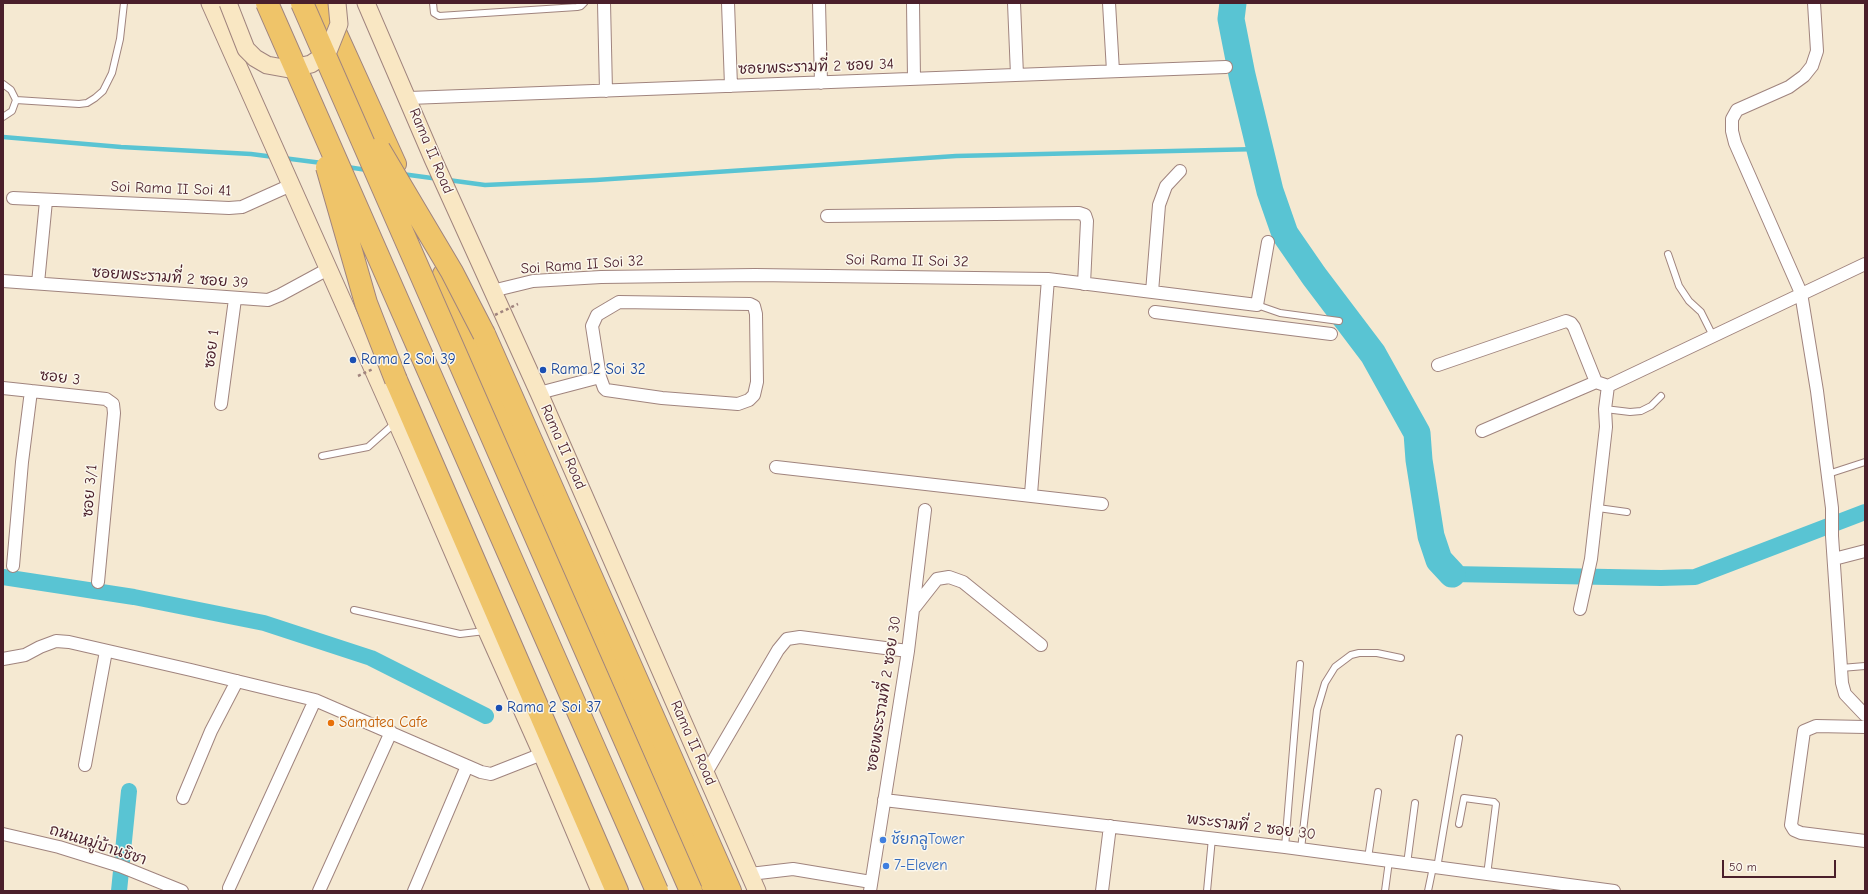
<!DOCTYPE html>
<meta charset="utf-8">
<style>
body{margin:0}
#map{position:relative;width:1868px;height:894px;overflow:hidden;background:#f5e9d2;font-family:"Comic Neue",sans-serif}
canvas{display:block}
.frame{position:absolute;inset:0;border:4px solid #4a1f2b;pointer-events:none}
.scale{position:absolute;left:1722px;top:860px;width:114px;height:18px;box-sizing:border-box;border:2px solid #4a1f2b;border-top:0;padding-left:5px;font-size:12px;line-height:14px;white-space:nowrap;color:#4a1f2b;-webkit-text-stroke:3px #fbf7ec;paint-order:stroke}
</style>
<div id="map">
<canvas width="1868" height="894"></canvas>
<div class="frame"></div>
<div class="scale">50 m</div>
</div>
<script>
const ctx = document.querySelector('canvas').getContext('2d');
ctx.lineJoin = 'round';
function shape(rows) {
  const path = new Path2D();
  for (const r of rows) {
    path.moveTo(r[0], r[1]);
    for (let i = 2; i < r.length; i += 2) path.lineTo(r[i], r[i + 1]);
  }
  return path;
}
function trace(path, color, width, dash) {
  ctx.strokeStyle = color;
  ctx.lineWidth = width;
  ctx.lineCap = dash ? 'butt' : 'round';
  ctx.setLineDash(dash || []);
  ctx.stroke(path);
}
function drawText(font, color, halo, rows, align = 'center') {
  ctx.font = font + ' "Comic Neue","Playpen Sans Thai",sans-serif';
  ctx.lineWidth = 3;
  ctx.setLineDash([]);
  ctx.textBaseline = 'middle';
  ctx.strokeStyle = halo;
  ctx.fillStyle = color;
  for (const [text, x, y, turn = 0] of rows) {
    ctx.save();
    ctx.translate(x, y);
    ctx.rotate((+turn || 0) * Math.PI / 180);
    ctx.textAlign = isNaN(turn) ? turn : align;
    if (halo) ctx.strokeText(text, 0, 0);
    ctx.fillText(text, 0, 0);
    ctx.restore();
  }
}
trace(shape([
 [3,137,121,147,251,154,274,157],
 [283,158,322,163],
 [347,167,367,170],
 [402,174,439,179],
 [448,180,485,185,596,180,956,156,1259,149]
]), '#59c4d3', 4.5);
trace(shape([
 [1452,574,1661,578,1695,577,1865,512],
 [3,577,134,597,264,623,371,658,486,716],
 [119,891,129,791]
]), '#59c4d3', 16);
trace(shape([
 [1233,3,1231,19,1242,75,1270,191,1285,234,1314,276,1373,354,1417,433,1419,460,1431,536,1439,560,1452,574]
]), '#59c4d3', 27);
const service = shape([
 [433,3,434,13,439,16,577,7,581,6,584,3],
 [3,84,11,90,16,100,12,111,3,117],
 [16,100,79,104,87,103,95,98,103,91,112,73,120,39,124,3],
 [1668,254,1679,286,1689,301,1701,312,1713,336],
 [1257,305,1280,313,1339,321],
 [1605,409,1630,412,1641,411,1651,406,1661,396],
 [322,456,368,447,395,423],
 [1828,474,1865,462],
 [1598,508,1627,512],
 [354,610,460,634,485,631],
 [1841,668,1865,666],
 [1459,824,1464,798,1494,802,1496,804,1487,875],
 [1285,847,1300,664],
 [1301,849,1317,710,1325,683,1335,667,1351,655,1359,653,1377,653,1401,658],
 [1368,858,1378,792],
 [1407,864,1415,803],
 [1437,868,1459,738],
 [1207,891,1212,838],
 [1385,891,1389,861],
 [1428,891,1433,867]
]);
const minor = shape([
 [604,3,606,91],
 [728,3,731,86],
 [819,3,821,83],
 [913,3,914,79],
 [1014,3,1017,75],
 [1109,3,1113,71],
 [1814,3,1817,51,1812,66,1804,76,1789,87,1737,110,1732,119,1732,131,1735,143,1801,293,1817,391,1832,508,1832,536,1842,683,1845,694,1865,715],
 [409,98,1226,67],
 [13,198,229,208,242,207,291,185],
 [827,216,1079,213,1085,215,1087,221,1084,284],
 [3,281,268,300,280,295,328,269],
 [38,283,46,201],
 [492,291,533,281,601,277,755,275,1048,279,1257,305,1268,242],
 [1152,292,1159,205,1166,186,1180,171],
 [619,302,750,304,754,306,756,314,757,382,754,395,749,400,738,404,662,398,606,390,604,388,600,377,592,326,597,315,619,302],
 [1155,312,1331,334],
 [1438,365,1566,321,1571,323,1574,327,1596,382],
 [3,388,106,399,113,404,114,413,98,582],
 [539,393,600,377],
 [221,404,235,299],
 [1482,431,1596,382,1608,386,1865,264],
 [776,467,1102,504],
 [1031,494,1048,279],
 [1834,559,1865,551],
 [13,566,22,462,31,391],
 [915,607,937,579,949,577,963,582,1041,645],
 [1580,609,1591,559,1606,427,1605,409,1608,386],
 [3,659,25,655,40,647,56,641,69,642,191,670,315,700,481,772,491,774,542,754],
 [1865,727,1816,726,1804,731,1791,825,1794,830,1801,833,1865,841],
 [85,765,106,651],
 [706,773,778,650,787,639,800,637,908,651],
 [183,798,211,731,237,681],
 [884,800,1285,847,1614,891],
 [3,834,59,847,120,866,182,891],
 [750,874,793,869,871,882],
 [229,888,315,700],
 [319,891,391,732],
 [414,891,467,766],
 [870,891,908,651,925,510],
 [1102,891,1110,826]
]);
const secondary = shape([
 [210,3,409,450,487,631,542,754,600,891],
 [366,3,433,159,539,393,757,891]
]);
const trunk = shape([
 [323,3,396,164],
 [443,274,491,389,630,698,714,891]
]);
const motorway = shape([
 [484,334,730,891],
 [396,380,617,891]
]);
trace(service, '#a0847e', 8);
trace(minor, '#a0847e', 14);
trace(secondary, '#a0847e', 19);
trace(trunk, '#a0847e', 22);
trace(motorway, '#a0847e', 24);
trace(service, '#fff', 6);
trace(minor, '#fff', 12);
trace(secondary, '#f9e7c3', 17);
trace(trunk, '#efc469', 20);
trace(motorway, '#efc469', 22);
const secondaryBridge = shape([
 [228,3,246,49,255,58,267,65,289,69,311,64,320,58,329,49,339,24,337,3]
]);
const motorwayBridge = shape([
 [267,3,657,891],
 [302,3,691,891],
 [379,149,452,272,484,334],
 [327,167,366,303,396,380]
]);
trace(secondaryBridge, '#a0847e', 19, []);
trace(motorwayBridge, '#a0847e', 24, []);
trace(shape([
 [495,315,518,304],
 [358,376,373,369]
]), '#a0847e', 2.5, [3, 3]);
trace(secondaryBridge, '#f9e7c3', 17);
trace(motorwayBridge, '#efc469', 22);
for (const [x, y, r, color] of [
 [353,360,4,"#1a4fb4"],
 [543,370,4,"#1a4fb4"],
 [499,708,4,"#1a4fb4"],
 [331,723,4,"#e8710a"],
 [883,840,4,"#3f7fe0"],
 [886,866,4,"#3f7fe0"]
]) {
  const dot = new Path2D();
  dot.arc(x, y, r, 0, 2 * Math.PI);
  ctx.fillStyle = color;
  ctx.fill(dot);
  trace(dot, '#fbf7ec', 1.5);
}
drawText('15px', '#4a1f2b', '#fbf7ec', [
 ["ซอยพระรามที่ 2 ซอย 34",816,67,-2],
 ["Rama II Road",431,151,67],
 ["Soi Rama II Soi 41",171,189,2],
 ["Soi Rama II Soi 32",907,261,1],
 ["Soi Rama II Soi 32",582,265,-4],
 ["ซอยพระรามที่ 2 ซอย 39",170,278,4],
 ["ซอย 1",212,349,-83],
 ["ซอย 3",60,378,7],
 ["Rama II Road",563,447,66],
 ["ซอย 3/1",90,491,-85],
 ["ซอยพระรามที่ 2 ซอย 30",884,694,-81],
 ["Rama II Road",693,743,66],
 ["พระรามที่ 2 ซอย 30",1251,827,7],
 ["ถนนหมู่บ้านชิชา",98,845,18]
]);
drawText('15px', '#164399', '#fbf7ec', [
 ["Rama 2 Soi 39",361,360],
 ["Rama 2 Soi 32",551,370],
 ["Rama 2 Soi 37",507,708]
], 'left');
drawText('15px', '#c56008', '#fbf7ec', [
 ["Samatea Cafe",339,723]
], 'left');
drawText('15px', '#366cbe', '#fbf7ec', [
 ["ชัยกลูTower",891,840],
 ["7-Eleven",894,866]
], 'left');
</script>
